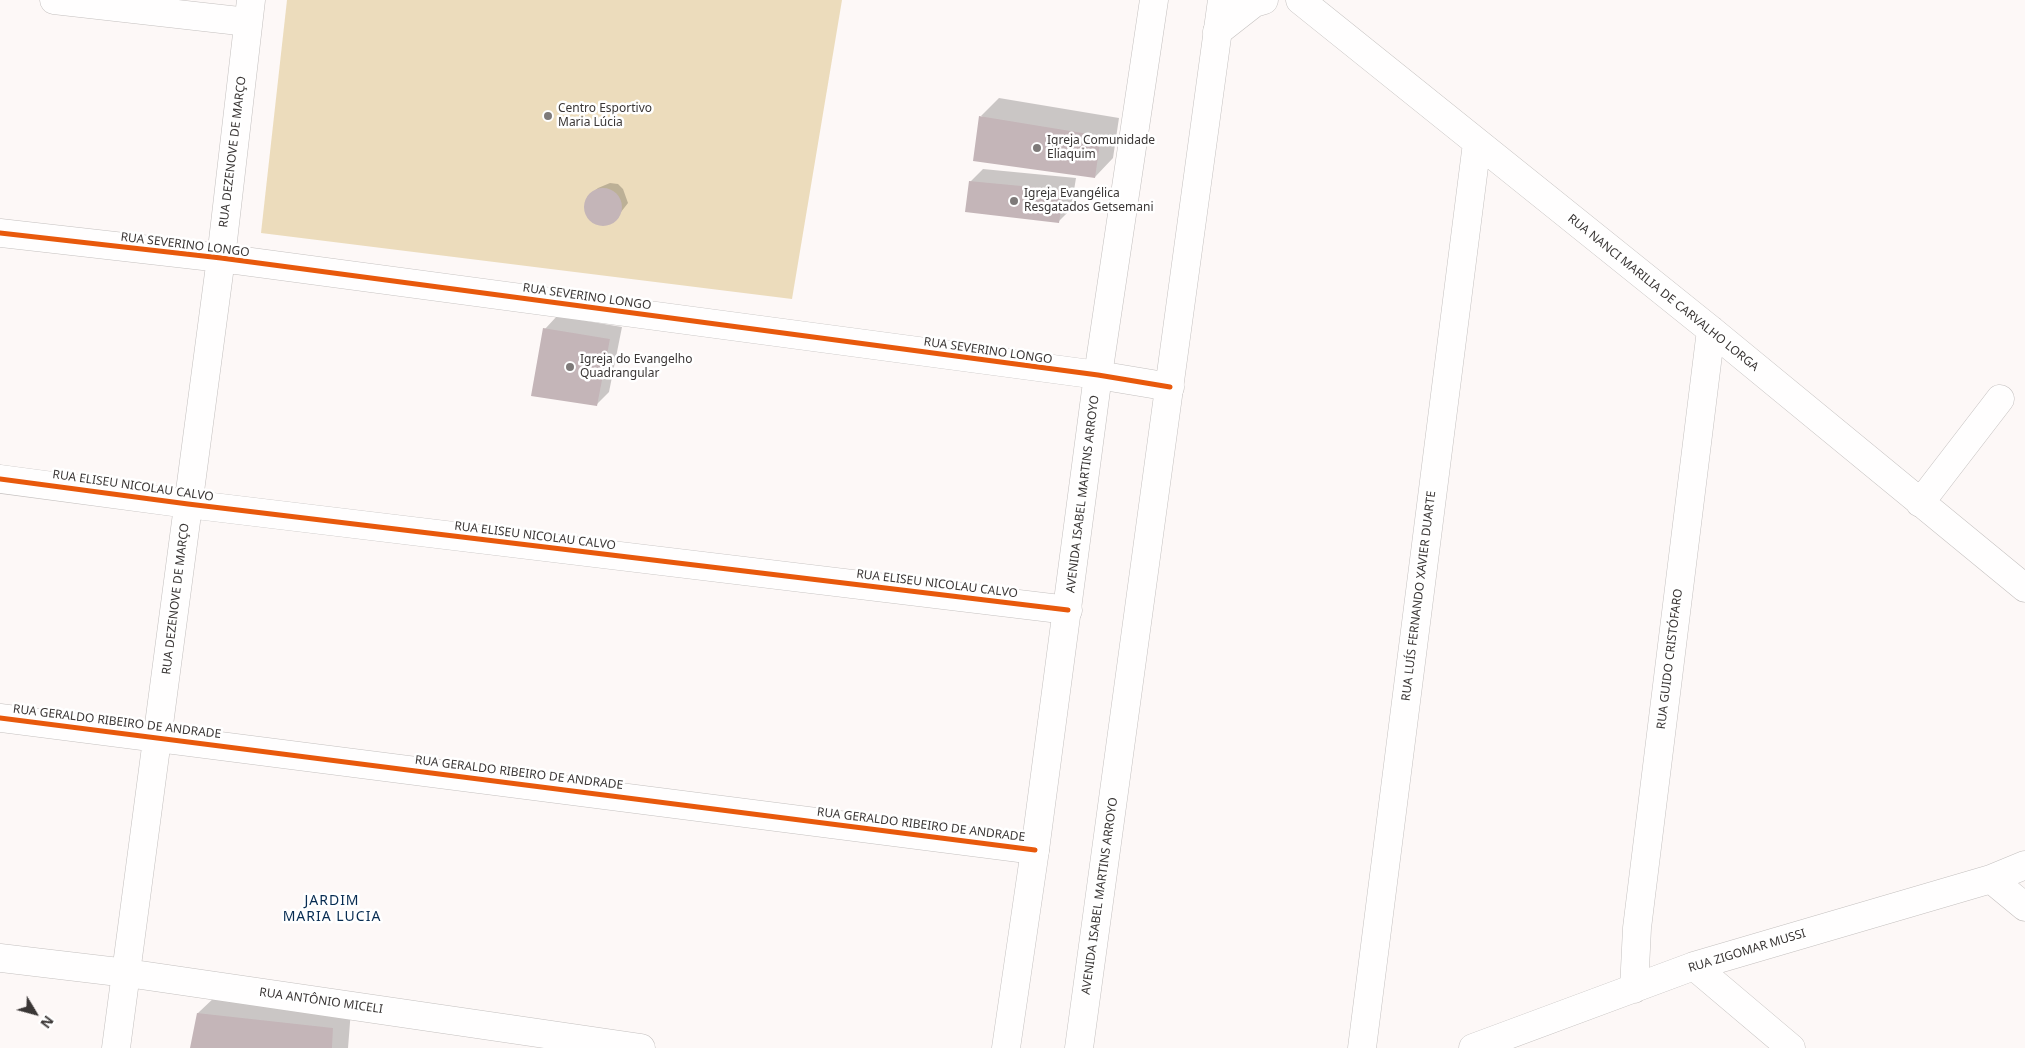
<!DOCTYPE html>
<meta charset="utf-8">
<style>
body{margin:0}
#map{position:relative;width:2025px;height:1048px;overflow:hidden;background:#fdf8f7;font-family:"Noto Sans",sans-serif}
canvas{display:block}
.north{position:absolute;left:10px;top:988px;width:50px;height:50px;-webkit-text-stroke:4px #fff;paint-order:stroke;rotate:127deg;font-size:14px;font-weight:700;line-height:20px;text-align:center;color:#3a3635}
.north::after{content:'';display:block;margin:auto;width:18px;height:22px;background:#3a3635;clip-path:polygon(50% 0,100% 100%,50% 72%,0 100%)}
</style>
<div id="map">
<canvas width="2025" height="1048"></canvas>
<div class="north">N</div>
</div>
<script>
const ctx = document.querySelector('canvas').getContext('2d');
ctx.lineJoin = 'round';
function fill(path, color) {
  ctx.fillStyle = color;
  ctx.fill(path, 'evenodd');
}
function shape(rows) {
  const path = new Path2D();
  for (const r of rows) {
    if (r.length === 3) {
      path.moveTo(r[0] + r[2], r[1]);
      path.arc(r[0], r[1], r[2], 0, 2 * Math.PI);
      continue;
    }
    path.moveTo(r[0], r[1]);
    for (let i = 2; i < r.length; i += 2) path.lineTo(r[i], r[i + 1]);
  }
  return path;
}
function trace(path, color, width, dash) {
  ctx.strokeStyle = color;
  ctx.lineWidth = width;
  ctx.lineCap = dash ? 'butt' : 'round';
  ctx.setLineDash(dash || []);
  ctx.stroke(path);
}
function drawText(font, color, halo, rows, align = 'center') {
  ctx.font = font + ' "Noto Sans",sans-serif';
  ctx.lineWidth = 5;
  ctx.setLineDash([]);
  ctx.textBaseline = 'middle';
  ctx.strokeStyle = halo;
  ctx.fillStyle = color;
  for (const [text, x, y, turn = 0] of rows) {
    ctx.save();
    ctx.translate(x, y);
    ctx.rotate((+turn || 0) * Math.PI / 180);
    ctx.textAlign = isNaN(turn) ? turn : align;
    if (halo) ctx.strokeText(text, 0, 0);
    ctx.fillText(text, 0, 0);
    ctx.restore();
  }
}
fill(shape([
 [287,0,842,0,792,299,261,233]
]), '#ecdcbc');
fill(shape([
 [999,98,1119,118,1113,158,1095,177,981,116],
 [983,169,1076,178,1071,209,1058,222,970,182],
 [610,183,618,184,623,189,628,203,614,221,601,225,590,219,585,206,591,194,598,188],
 [557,316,622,327,609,392,596,405,545,329],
 [217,995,351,1010,348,1048,192,1048,198,1013]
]), '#0003');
fill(shape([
 [979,116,1101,136,1095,178,973,161],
 [969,181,1064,190,1059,223,965,212],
 [603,207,19],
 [543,328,610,339,597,406,531,396],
 [197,1013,333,1028,332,1048,190,1048]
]), '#c4b5b8');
const minor = shape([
 [54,0,248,22],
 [1300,0,1711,330,2025,588],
 [1217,32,1254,3,1264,0],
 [0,233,221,258,1098,375,1170,387],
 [0,479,188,504,1068,610],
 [1920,503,2000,399],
 [0,718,1035,850],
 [1991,879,2025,907],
 [0,958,127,973,641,1048],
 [1694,966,1791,1048],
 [1634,989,1637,928,1711,330],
 [116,1048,221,258,251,0],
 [1362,1048,1477,143],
 [1473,1048,1694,966,1991,879,2025,865]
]);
const tertiary = shape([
 [1006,1048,1035,850,1098,375,1154,0],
 [1079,1048,1222,0]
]);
trace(minor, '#c4c0bf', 29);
trace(tertiary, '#c4c0bf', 29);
trace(minor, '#fffefe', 28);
trace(tertiary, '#fffefe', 28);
trace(shape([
 [0,233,221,258,1098,375,1170,387],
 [0,479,188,504,1068,610],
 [0,718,1035,850]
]), '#e8590c', 5);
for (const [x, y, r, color] of [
 [548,116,5,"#7e7a79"],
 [1037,148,5,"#7e7a79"],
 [1014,201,5,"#7e7a79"],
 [570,367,5,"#7e7a79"]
]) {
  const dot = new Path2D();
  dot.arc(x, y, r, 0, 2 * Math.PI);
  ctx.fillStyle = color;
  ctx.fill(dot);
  trace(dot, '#fff', 2);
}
drawText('12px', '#3a3635', '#fff', [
 ["Centro Esportivo",558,109],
 ["Maria Lúcia",558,123],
 ["Igreja Comunidade",1047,141],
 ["Eliaquim",1047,155],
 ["Igreja Evangélica",1024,194],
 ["Resgatados Getsemani",1024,208],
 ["Igreja do Evangelho",580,360],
 ["Quadrangular",580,374]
], 'left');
drawText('12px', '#3a3635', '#fff', [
 ["RUA DEZENOVE DE MARÇO",233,152,-83],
 ["RUA SEVERINO LONGO",185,245,7],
 ["RUA NANCI MARILIA DE CARVALHO LORGA",1663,293,39],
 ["RUA SEVERINO LONGO",587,297,8],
 ["RUA SEVERINO LONGO",988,351,8],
 ["RUA ELISEU NICOLAU CALVO",133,486,8],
 ["AVENIDA ISABEL MARTINS ARROYO",1083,494,-83],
 ["RUA ELISEU NICOLAU CALVO",535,536,7],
 ["RUA ELISEU NICOLAU CALVO",937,584,7],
 ["RUA LUÍS FERNANDO XAVIER DUARTE",1419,596,-83],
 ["RUA DEZENOVE DE MARÇO",176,599,-83],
 ["RUA GUIDO CRISTÓFARO",1670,659,-83],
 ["RUA GERALDO RIBEIRO DE ANDRADE",117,722,7],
 ["RUA GERALDO RIBEIRO DE ANDRADE",519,773,7],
 ["RUA GERALDO RIBEIRO DE ANDRADE",921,825,7],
 ["AVENIDA ISABEL MARTINS ARROYO",1100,896,-82],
 ["RUA ZIGOMAR MUSSI",1747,951,-17],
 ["RUA ANTÔNIO MICELI",321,1001,8]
]);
ctx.letterSpacing = '1px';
drawText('14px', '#072c52', '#fff', [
 ["JARDIM",332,901],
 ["MARIA LUCIA",332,917]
]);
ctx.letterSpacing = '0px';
</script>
